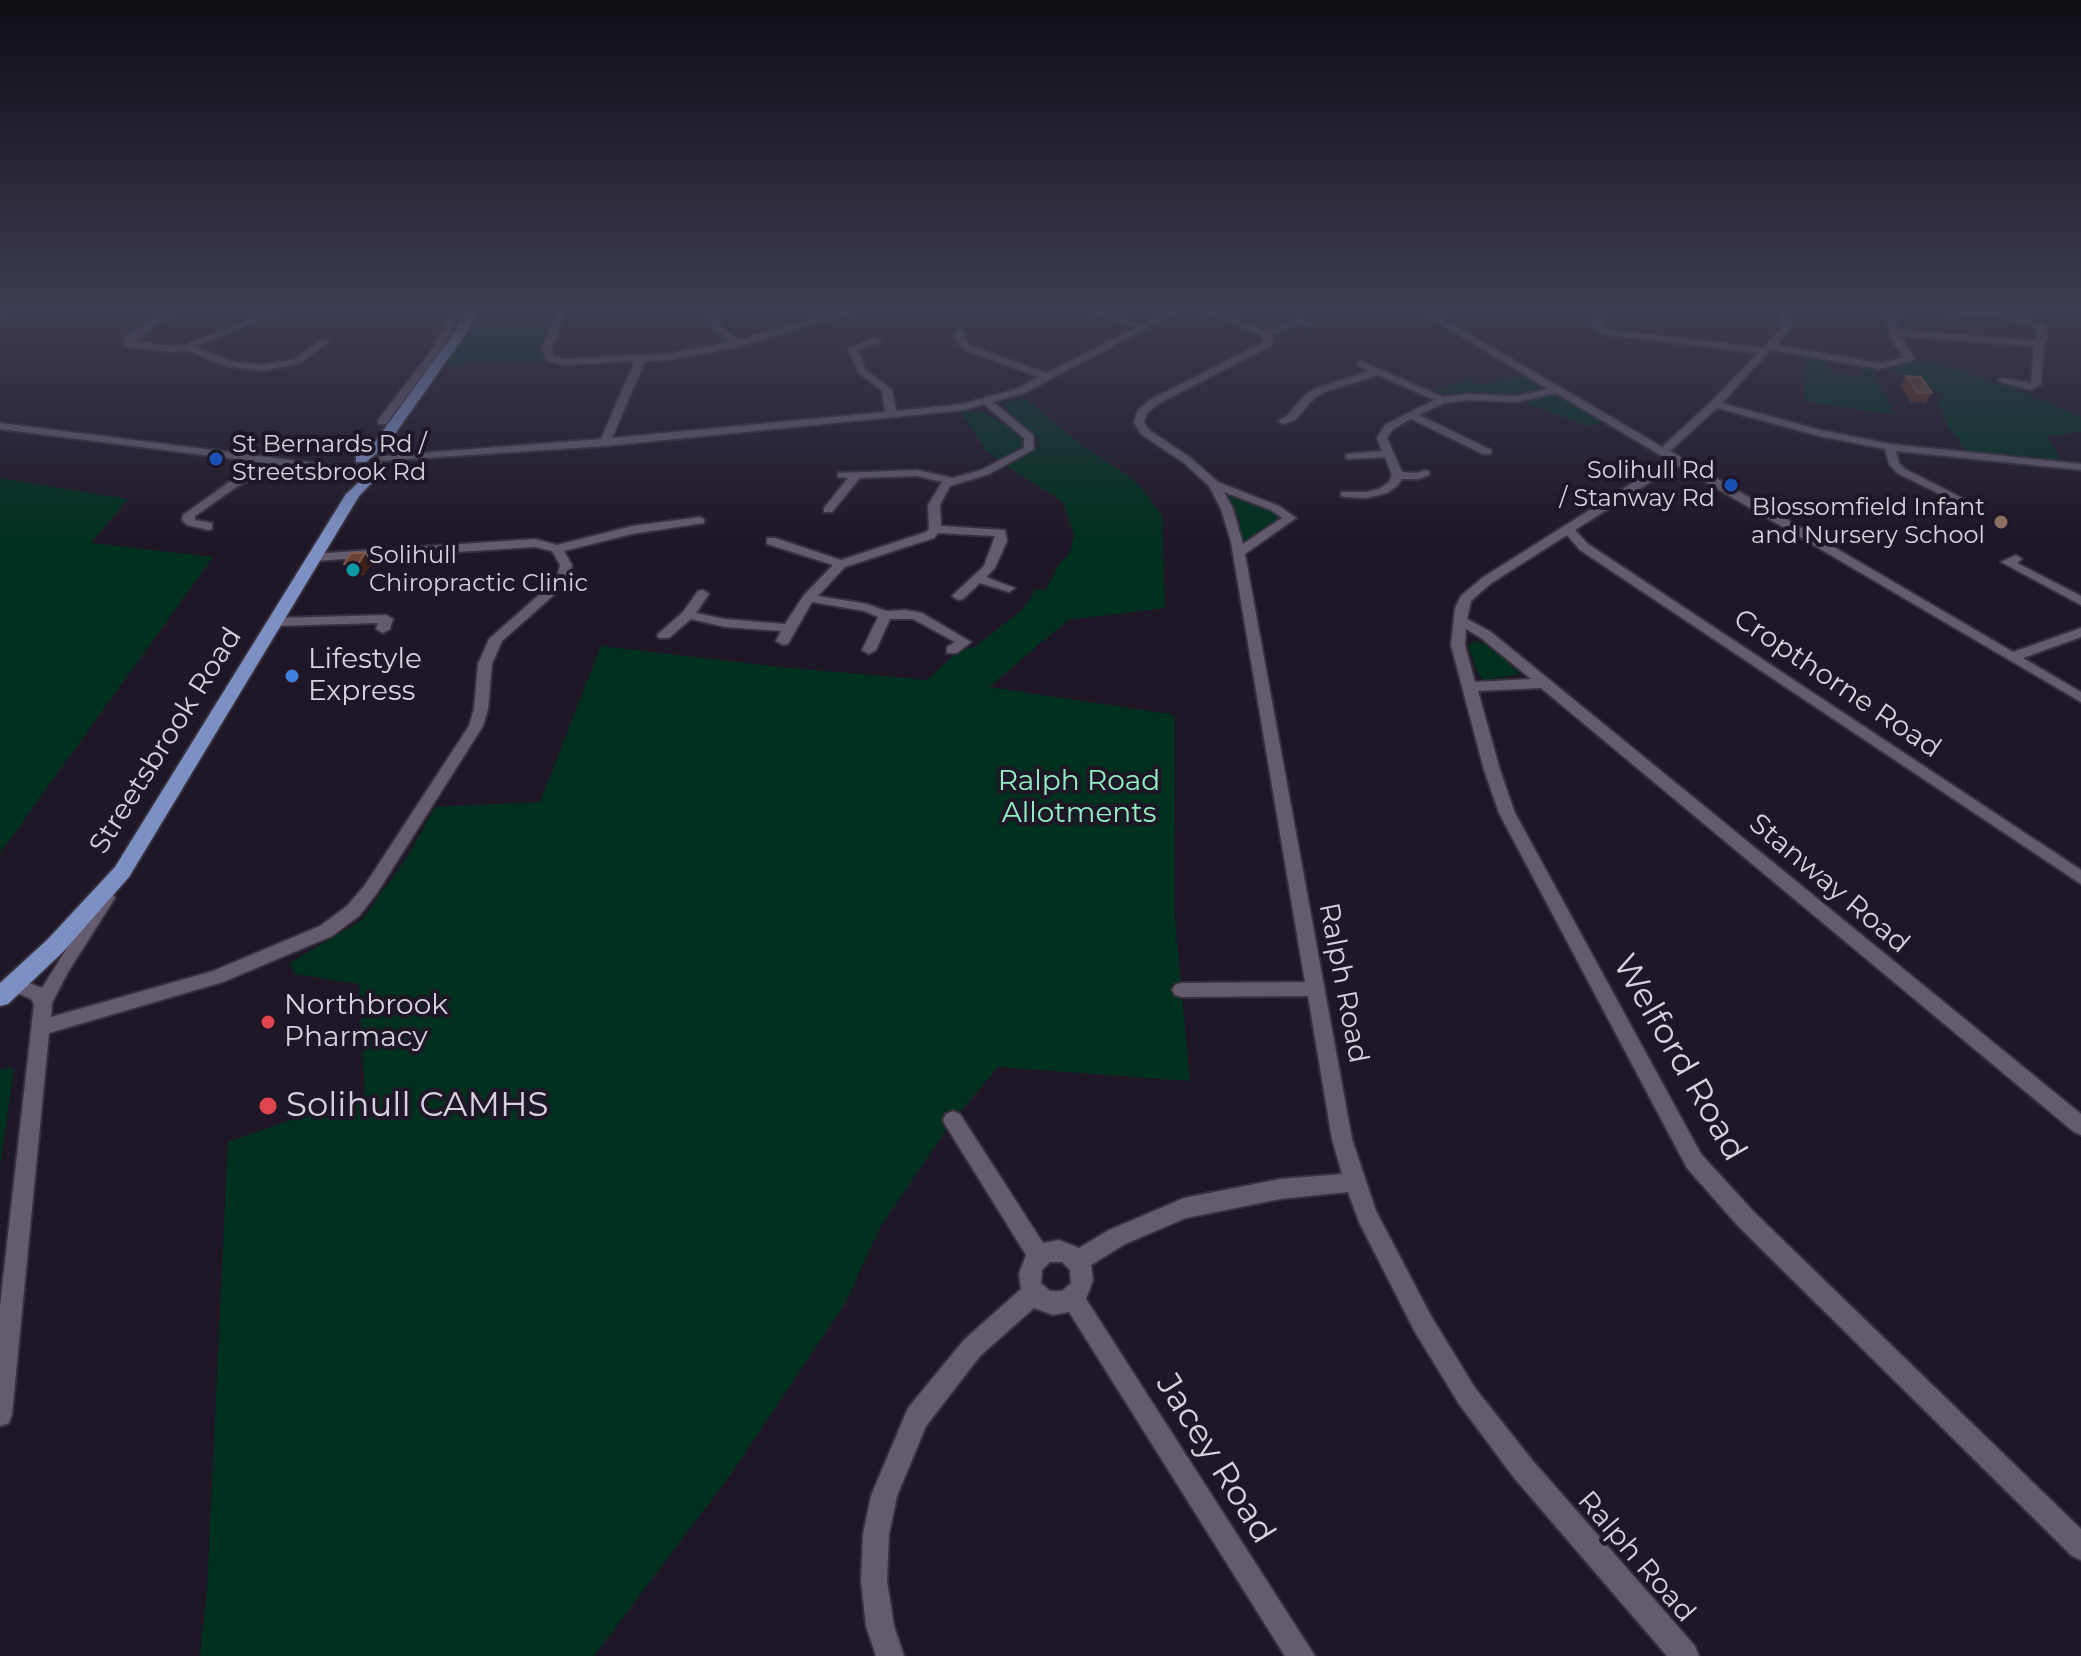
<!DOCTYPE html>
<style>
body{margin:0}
canvas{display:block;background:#1f1727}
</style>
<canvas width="2081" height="1656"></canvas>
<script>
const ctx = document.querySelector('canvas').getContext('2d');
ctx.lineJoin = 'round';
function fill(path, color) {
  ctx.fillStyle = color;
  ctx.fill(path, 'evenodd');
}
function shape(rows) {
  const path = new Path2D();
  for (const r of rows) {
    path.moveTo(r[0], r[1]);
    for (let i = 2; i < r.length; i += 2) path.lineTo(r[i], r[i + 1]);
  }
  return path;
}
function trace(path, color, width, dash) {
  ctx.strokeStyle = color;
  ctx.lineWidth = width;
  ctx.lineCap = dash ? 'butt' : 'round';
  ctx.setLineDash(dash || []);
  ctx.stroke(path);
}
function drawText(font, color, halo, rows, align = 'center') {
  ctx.font = font + ' Montserrat,sans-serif';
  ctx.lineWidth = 8;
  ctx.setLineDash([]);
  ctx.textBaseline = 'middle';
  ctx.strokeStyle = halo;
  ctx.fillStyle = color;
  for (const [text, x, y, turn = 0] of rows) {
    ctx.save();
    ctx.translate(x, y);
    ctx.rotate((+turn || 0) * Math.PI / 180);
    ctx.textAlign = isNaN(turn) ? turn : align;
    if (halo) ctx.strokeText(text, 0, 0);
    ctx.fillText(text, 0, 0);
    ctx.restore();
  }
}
fill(shape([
 [476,310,557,310,543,349,544,362,446,364],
 [1805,358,1825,359,1832,373,1865,377,1860,367,1871,368,1895,415,1803,401],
 [1914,362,1937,363,2017,390,2081,417,2081,432,2047,436,2063,463,1967,453,1946,423,1937,399,1943,399,1938,392,1888,368],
 [1526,375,1544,387,1512,394,1444,395,1432,391,1467,380,1481,385],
 [1555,395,1559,396,1605,422,1588,426,1517,400],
 [1022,396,1080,444,1131,478,1145,492,1162,516,1165,608,1068,620,989,687,1175,715,1174,910,1190,1081,998,1067,953,1120,881,1226,844,1305,731,1474,594,1656,200,1656,207,1591,228,1142,365,1094,359,984,295,974,290,963,362,920,408,856,435,807,540,802,601,646,779,667,927,680,960,650,975,647,1023,609,1036,589,1045,591,1059,564,1070,553,1074,534,1063,502,1007,466,1038,447,1038,437,1007,412,1005,404],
 [961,412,983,412,994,418,1022,437,1024,444,1019,451,999,460,987,452],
 [0,478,128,499,91,543,213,557,0,853],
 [1225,492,1281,514,1283,518,1250,543,1243,543,1239,519],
 [1476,641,1494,648,1520,674,1484,680,1478,673,1468,646],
 [14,1067,0,1166,0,1070]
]), '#00301e');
const minor = shape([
 [0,310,8,310,0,318,0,310],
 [167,310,177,310,132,342,174,346,185,345,272,310,283,310,195,347,230,361,262,365,295,359,322,339,330,341,301,363,262,371,225,366,186,350,174,352,124,346,126,336,167,310],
 [454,310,462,310,438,355,386,424,378,424,378,420,429,354,454,310],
 [558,310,566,310,552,347,553,356,563,359,668,354,729,342,712,327,710,310,718,310,721,326,738,340,848,310,861,310,737,347,668,360,645,361,612,438,885,412,882,391,858,372,848,349,876,337,881,340,879,342,858,350,865,369,892,390,896,411,963,404,1016,389,1039,377,965,350,955,340,957,330,963,330,965,339,971,346,1046,373,1135,328,1086,310,1098,310,1142,325,1171,310,1181,310,1024,393,993,402,1033,435,1034,449,989,474,950,486,940,505,941,526,1005,530,1007,541,995,568,986,577,1015,588,1009,592,980,583,963,599,958,600,952,596,984,566,995,536,938,533,934,538,845,567,818,596,867,604,886,611,906,610,922,613,971,642,957,653,947,653,947,647,955,642,913,619,890,619,876,650,869,654,862,650,878,617,864,611,812,602,788,644,783,645,776,641,781,631,725,627,691,619,669,638,659,638,657,635,683,612,698,591,703,590,709,594,696,613,725,619,785,624,804,595,833,565,767,544,767,538,775,538,841,560,926,532,929,529,928,505,942,482,917,476,860,478,832,512,824,512,824,508,848,478,838,477,838,473,917,470,953,478,981,470,1024,448,1024,438,984,404,964,410,605,446,379,461,379,457,383,456,601,439,635,361,563,365,546,360,542,347,558,310],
 [1197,310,1208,310,1266,331,1300,318,1313,324,1308,327,1300,324,1271,335,1274,339,1270,346,1158,404,1147,413,1144,422,1149,430,1192,459,1218,482,1279,506,1296,518,1245,554,1352,1139,1376,1211,1431,1316,1475,1388,1533,1461,1695,1646,1699,1656,1667,1656,1515,1479,1459,1404,1415,1332,1359,1222,1348,1192,1280,1199,1186,1218,1125,1244,1091,1265,1093,1280,1086,1299,1315,1656,1285,1656,1069,1312,1053,1315,1034,1308,980,1356,926,1426,897,1496,889,1534,887,1581,894,1626,904,1656,876,1656,866,1626,861,1581,863,1534,871,1496,908,1408,964,1340,1021,1289,1019,1274,1026,1255,946,1126,943,1120,946,1114,953,1111,960,1114,1043,1243,1059,1240,1079,1248,1109,1230,1184,1198,1280,1179,1342,1174,1332,1139,1308,996,1181,997,1175,995,1172,990,1175,985,1181,983,1305,982,1231,542,1221,509,1209,486,1184,463,1141,434,1134,422,1138,410,1150,400,1263,342,1263,336,1197,310],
 [1224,492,1271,510,1282,518,1243,544,1233,509,1224,492],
 [1050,1262,1062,1262,1070,1270,1071,1283,1062,1291,1050,1291,1041,1283,1042,1270,1050,1262],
 [1418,310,1428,310,1662,447,1711,402,1758,353,1604,334,1593,327,1593,310,1601,310,1602,326,1609,330,1763,348,1779,331,1782,323,1781,310,1789,310,1792,323,1786,334,1776,345,1879,363,1904,358,1895,345,1886,322,1888,310,1896,310,1896,322,1899,330,2036,341,2038,335,2035,327,1996,316,1949,313,1945,310,1996,310,2044,325,2048,335,2044,344,2041,384,2031,390,1998,381,2003,378,2031,383,2034,346,1901,336,1914,358,1912,361,1879,369,1771,350,1722,403,1820,430,1890,444,2081,464,2081,470,1896,451,1899,463,1905,469,1964,499,1966,501,1960,504,1897,473,1889,464,1885,449,1819,436,1717,408,1670,451,2013,652,2081,628,2081,637,2023,658,2081,692,2081,702,1677,465,1575,530,1588,544,2081,870,2081,884,1580,550,1567,535,1490,584,1471,601,1467,619,1491,632,2081,1114,2081,1135,2074,1132,1541,688,1478,691,1500,770,1515,813,1701,1154,1754,1212,2081,1529,2081,1560,2072,1556,1738,1226,1687,1168,1499,813,1484,770,1451,645,1455,608,1461,596,1482,578,1669,460,1556,393,1516,402,1469,400,1444,403,1419,415,1491,450,1491,454,1483,454,1411,419,1393,429,1387,438,1402,472,1417,473,1425,470,1429,471,1429,475,1419,479,1402,479,1397,486,1387,493,1366,498,1345,497,1341,496,1341,492,1366,492,1379,489,1389,482,1392,475,1385,457,1350,459,1346,458,1346,454,1382,451,1377,438,1385,425,1434,400,1378,375,1327,391,1314,398,1295,420,1283,424,1278,421,1287,416,1306,394,1319,387,1369,371,1358,366,1358,362,1361,361,1443,397,1469,394,1516,396,1548,389,1418,310],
 [1466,629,1481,638,1531,679,1475,682,1465,645,1466,629],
 [0,423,354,468,360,471,354,474,279,465,236,487,195,516,195,520,212,523,212,529,208,530,187,525,182,520,183,515,228,483,266,463,0,429,0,423],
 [700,517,704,519,704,523,632,534,564,551,572,565,570,575,556,593,502,641,492,664,488,709,483,726,377,893,359,916,332,936,223,982,49,1033,12,1414,9,1423,0,1426,0,1306,34,1004,31,999,8,989,5,984,8,979,14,977,42,988,101,894,107,892,113,894,115,898,68,972,52,1003,51,1017,213,971,320,926,347,906,365,885,469,726,474,709,478,664,489,639,548,587,558,574,560,565,552,551,535,547,315,561,309,557,311,554,535,539,557,545,632,526,700,517],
 [2016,555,2022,559,2017,563,2081,596,2081,605,2001,562,2016,555],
 [386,615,393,619,390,629,383,633,376,629,378,623,275,626,268,622,275,618,386,615]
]);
const major = shape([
 [466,310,477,310,467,332,387,445,366,462,356,462,356,456,377,439,455,332,466,310],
 [380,463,387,467,359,496,129,877,63,952,8,1004,0,1006,0,983,47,940,115,867,346,494,380,463]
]);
trace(minor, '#36313c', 4);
trace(major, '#36313c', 4);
fill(minor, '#645b6e');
fill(major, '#7d90c4');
fill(shape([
 [1906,376,1932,393,1926,403,1911,402,1900,386],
 [365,553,371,564,364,575,350,576,344,564]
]), '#5e321d');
fill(shape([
 [365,553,371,564,364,575,358,564]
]), '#3f2019');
const building = shape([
 [1906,376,1921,377,1932,393,1917,392,1906,376],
 [351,553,365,553,358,564,344,564,351,553]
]);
fill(building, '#6b4332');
trace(building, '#7c5a4c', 2);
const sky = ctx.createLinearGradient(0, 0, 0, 542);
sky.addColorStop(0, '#110d15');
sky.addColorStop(0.57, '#3c3c52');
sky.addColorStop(1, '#3c3c5200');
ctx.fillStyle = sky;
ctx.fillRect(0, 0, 2081, 542);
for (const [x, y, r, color] of [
 [216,459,8,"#1a4fb4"],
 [1731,485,8,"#1a4fb4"],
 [2001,522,8,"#8d6e63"],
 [353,570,8,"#0f9aa8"],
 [292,676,8,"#3f7fe0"],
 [268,1022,8,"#e0444e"],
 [268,1106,10,"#e0444e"]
]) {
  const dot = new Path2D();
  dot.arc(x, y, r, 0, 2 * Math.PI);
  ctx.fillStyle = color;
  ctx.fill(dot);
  trace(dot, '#1f1727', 3);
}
drawText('24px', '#d6d2dc', '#1f1727', [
 ["St Bernards Rd /",232,445],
 ["Streetsbrook Rd",232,473],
 ["Solihull Rd",1715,471,"right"],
 ["/ Stanway Rd",1715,499,"right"],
 ["Blossomfield Infant",1985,508,"right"],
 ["and Nursery School",1985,536,"right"],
 ["Solihull",369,556],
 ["Chiropractic Clinic",369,584]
], 'left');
drawText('28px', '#d6d2dc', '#1f1727', [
 ["Lifestyle",308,660],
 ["Express",308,692],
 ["Northbrook",284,1006],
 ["Pharmacy",284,1038]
], 'left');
drawText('28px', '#d6d2dc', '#1f1727', [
 ["Cropthorne Road",1837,684,34],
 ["Streetsbrook Road",166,741,-58],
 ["Stanway Road",1829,884,40],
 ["Ralph Road",1343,983,79],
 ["Ralph Road",1636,1557,49]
]);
drawText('28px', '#91eec2', '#1f1727', [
 ["Ralph Road",1079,782],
 ["Allotments",1079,814]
]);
drawText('34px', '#d6d2dc', '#1f1727', [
 ["Welford Road",1679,1058,60],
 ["Jacey Road",1215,1459,58]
]);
drawText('34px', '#d6d2dc', '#1f1727', [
 ["Solihull CAMHS",286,1106]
], 'left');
</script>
